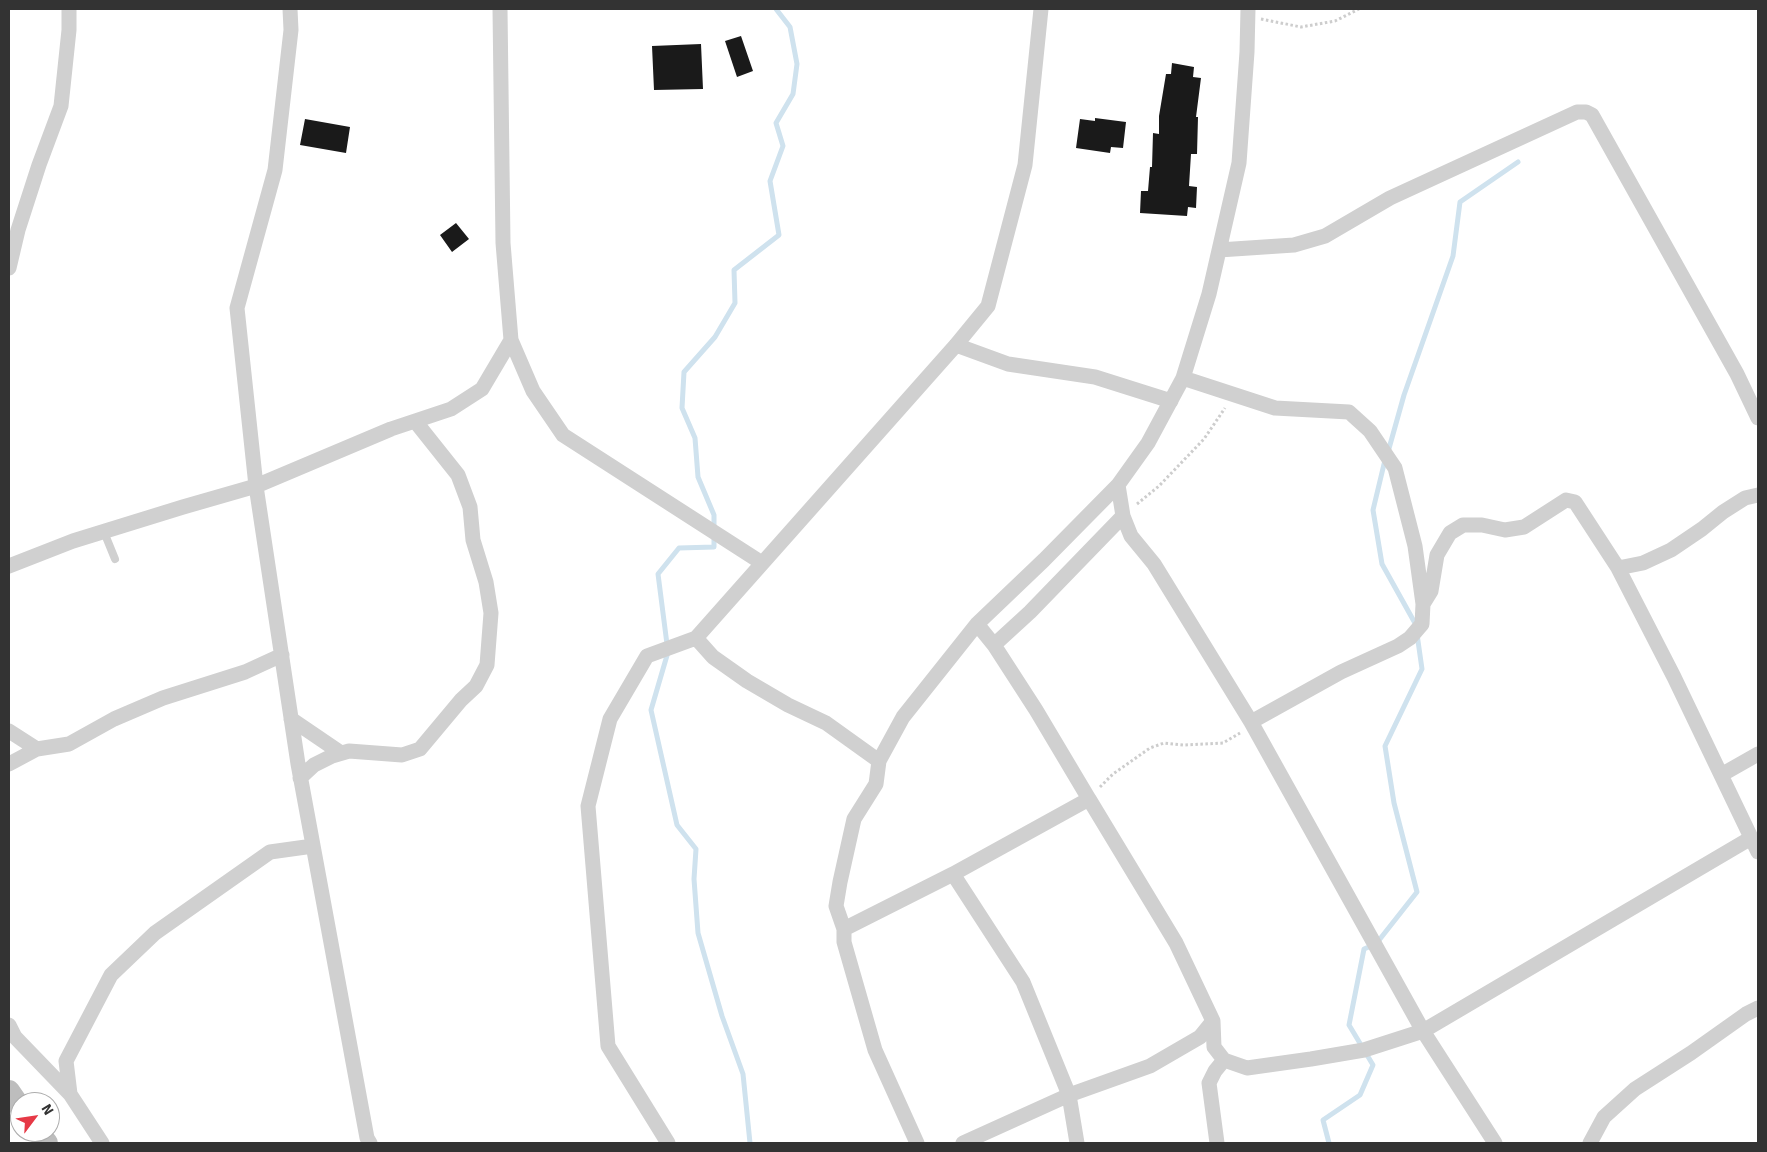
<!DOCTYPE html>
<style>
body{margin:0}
#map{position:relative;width:1767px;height:1152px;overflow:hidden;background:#fff;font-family:Signika,sans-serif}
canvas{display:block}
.frame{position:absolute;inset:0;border:10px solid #333;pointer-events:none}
.north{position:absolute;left:10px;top:1092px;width:50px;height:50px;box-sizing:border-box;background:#fff;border:1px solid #adadad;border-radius:50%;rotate:59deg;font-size:14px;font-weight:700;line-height:20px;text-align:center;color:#333}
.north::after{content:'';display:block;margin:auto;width:18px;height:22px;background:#e63946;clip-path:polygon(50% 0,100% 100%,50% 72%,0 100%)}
</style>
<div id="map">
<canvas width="1767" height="1152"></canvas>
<div class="frame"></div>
<div class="north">N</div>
</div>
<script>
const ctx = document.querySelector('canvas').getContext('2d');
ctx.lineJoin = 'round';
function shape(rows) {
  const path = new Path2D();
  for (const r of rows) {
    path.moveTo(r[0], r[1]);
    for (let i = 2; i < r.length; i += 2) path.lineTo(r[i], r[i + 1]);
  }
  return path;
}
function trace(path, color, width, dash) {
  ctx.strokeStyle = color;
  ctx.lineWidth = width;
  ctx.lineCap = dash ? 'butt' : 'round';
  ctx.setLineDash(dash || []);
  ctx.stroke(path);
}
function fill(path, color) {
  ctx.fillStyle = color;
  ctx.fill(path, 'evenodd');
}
trace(shape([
 [1388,452,1404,395,1453,256,1460,202,1518,162],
 [1385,460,1373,510,1382,564,1416,625],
 [750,1143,743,1074,722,1016,698,933,694,879,696,849,677,825,651,710,668,652,658,574,679,548,714,547,714,515,698,477,695,438,682,408,684,372,715,337,735,303,734,270,779,235,770,181,783,146,776,123,793,94,797,64,790,27,776,9],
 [1329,1143,1323,1120,1360,1095,1373,1065,1349,1025,1364,949,1376,944,1417,892,1394,803,1385,746,1422,669,1417,634]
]), '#cfe2ee', 5);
fill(shape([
 [741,36,753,71,737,77,725,41],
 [701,44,703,89,654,90,652,46],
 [1172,63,1194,67,1193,77,1201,78,1196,117,1198,117,1197,154,1191,154,1189,186,1197,187,1196,208,1188,207,1187,216,1140,213,1141,191,1148,191,1150,167,1152,167,1153,133,1159,134,1159,116,1166,74,1171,74],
 [1095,118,1126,122,1123,148,1111,147,1110,153,1076,148,1080,119,1095,121],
 [305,119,350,127,346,153,300,145],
 [456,223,469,239,452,252,440,235]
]), '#1a1a1a');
trace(shape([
 [1261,19,1301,27,1335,21,1359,9],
 [1137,504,1159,486,1204,439,1225,408],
 [1100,787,1113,774,1150,748,1164,743,1183,745,1223,743,1240,733]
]), '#cdcdcd', 3, [2.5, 2.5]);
trace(shape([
 [104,532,115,559]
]), '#d0d0d0', 8);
trace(shape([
 [290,9,291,30,275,170,237,308,256,486,298,764,367,1138,370,1143],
 [500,9,503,243,511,340,533,391,563,435,762,563],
 [1219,250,1294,245,1325,236,1390,198,1577,112,1586,112,1592,115,1737,374,1758,418],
 [9,268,18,230,39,165,61,106,69,30,69,9],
 [956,345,1008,364,1095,377,1171,401],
 [1183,378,1275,408,1349,412,1370,431,1395,468,1415,546,1423,604,1422,624,1410,638,1398,646,1341,672,1251,722],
 [1118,485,1123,516,1131,536,1154,564,1251,722,1423,1031,1751,838],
 [9,566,73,541,183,507,256,486,391,429,451,409,482,389,511,340],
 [1618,568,1643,563,1671,550,1702,529,1723,512,1745,498,1758,495],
 [1423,604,1431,591,1437,555,1450,533,1463,525,1482,525,1505,530,1524,527,1566,500,1575,502,1618,568,1674,677,1758,852],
 [977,624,994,645,1036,710,1089,799],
 [696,638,713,657,747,681,788,705,826,723,879,761],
 [994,645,1030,612,1123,516],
 [291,719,341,753],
 [9,731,37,749,69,744,114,719,163,698,245,672,282,655],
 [9,764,37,749],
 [1721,775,1758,754],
 [300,778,314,765,332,756,349,751,402,755,420,749,461,700,476,686,487,665,491,613,486,582,473,540,470,507,458,475,415,421],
 [953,874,1089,799,1176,943,1213,1021,1214,1047,1224,1060,1247,1068,1311,1059,1364,1050,1423,1031,1495,1143],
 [844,929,953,874,1023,982,1069,1095,1077,1143],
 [9,1025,15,1037,70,1094],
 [102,1143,70,1094,66,1061,111,975,155,933,270,852,313,846],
 [668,1143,608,1046,588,806,610,719,647,656,696,638,956,345,988,306,1025,165,1041,9],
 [917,1143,875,1050,844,942,844,929,836,906,840,882,854,819,876,784,879,761,903,717,977,624,1044,560,1118,485,1148,443,1183,378,1209,294,1239,163,1247,52,1248,9],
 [963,1143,1069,1095,1150,1066,1200,1037,1213,1021],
 [1217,1143,1209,1083,1215,1071,1224,1060],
 [1590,1143,1604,1117,1635,1089,1691,1053,1746,1014,1758,1008]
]), '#d0d0d0', 15);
trace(shape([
 [9,1091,20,1107],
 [38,1132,47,1143]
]), '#bdbdbd', 22);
</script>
